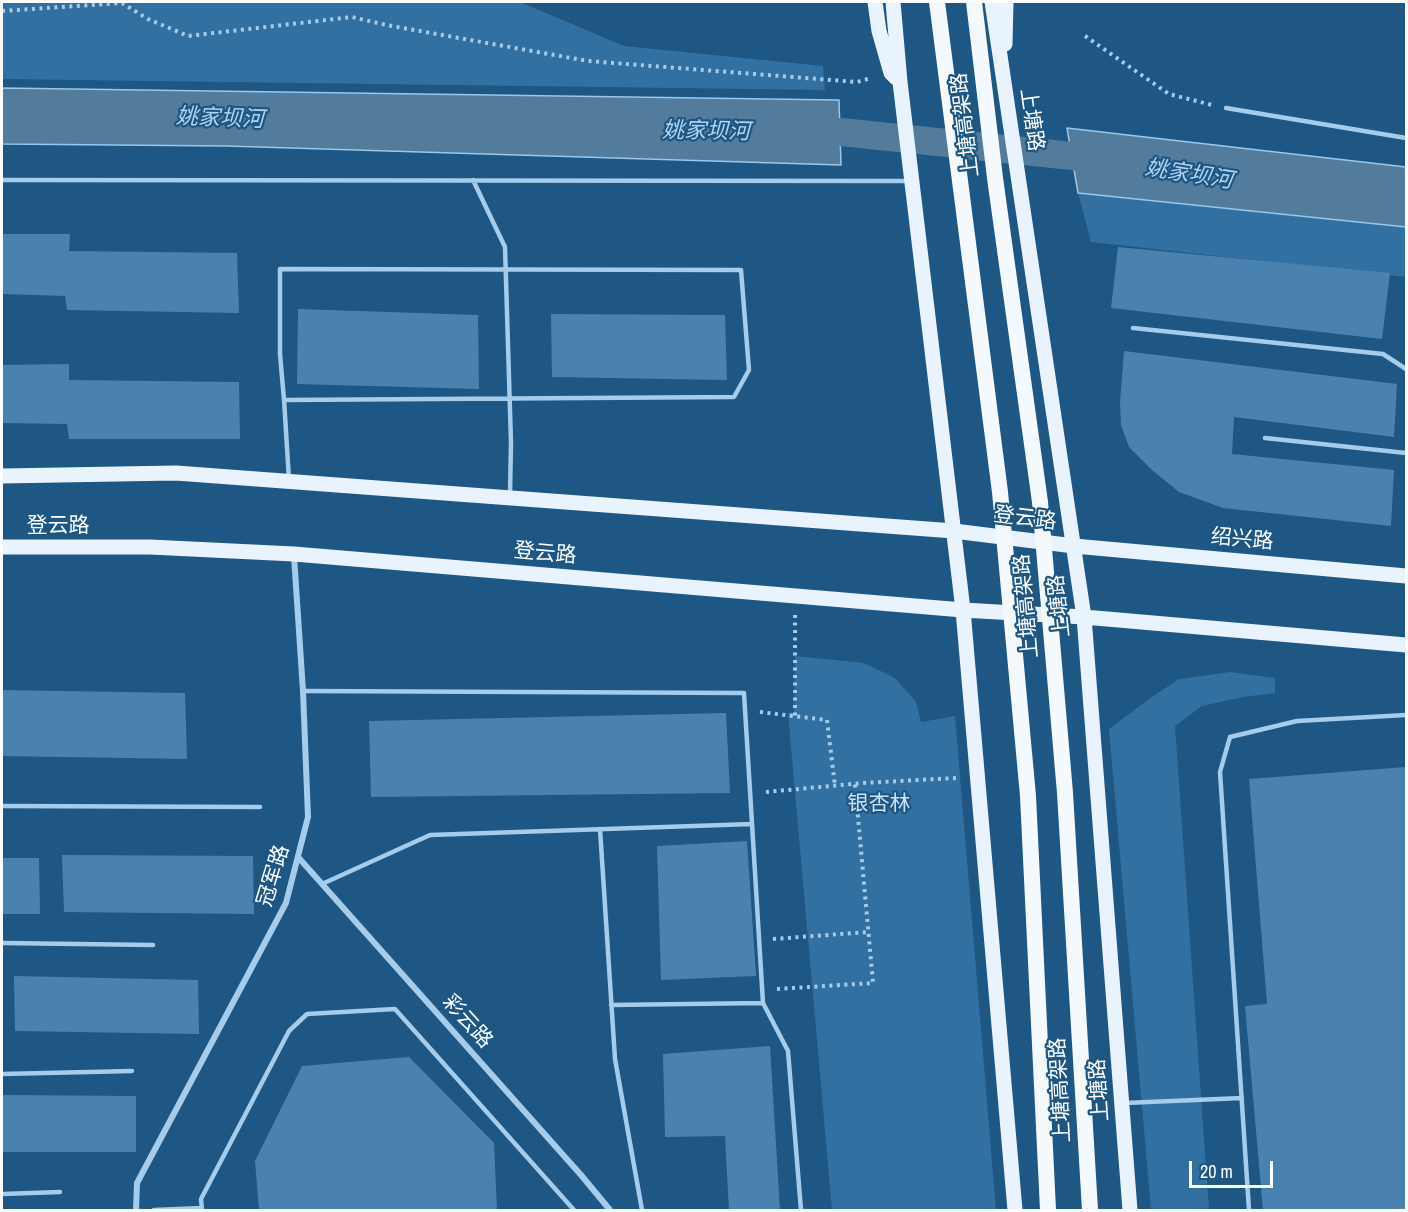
<!DOCTYPE html>
<meta charset="utf-8">
<style>
body{margin:0}
#map{position:relative;width:1408px;height:1212px;overflow:hidden;background:#1e5684;font-family:"Archivo Narrow",sans-serif}
canvas{display:block}
.frame{position:absolute;inset:0;border:3px solid #fff;pointer-events:none}
.scale{position:absolute;left:1189px;top:1161px;width:84px;height:27px;box-sizing:border-box;border:3px solid #fff;border-top:0;padding-left:8px;font-size:18px;line-height:21px;white-space:nowrap;color:#fff;-webkit-text-stroke:4px #1e5684;paint-order:stroke}
</style>
<div id="map">
<canvas width="1408" height="1212"></canvas>
<div class="frame"></div>
<div class="scale">20 m</div>
</div>
<script>
const ctx = document.querySelector('canvas').getContext('2d');
ctx.lineJoin = 'round';
function fill(path, color) {
  ctx.fillStyle = color;
  ctx.fill(path, 'evenodd');
}
function shape(rows) {
  const path = new Path2D();
  for (const r of rows) {
    path.moveTo(r[0], r[1]);
    for (let i = 2; i < r.length; i += 2) path.lineTo(r[i], r[i + 1]);
  }
  return path;
}
function trace(path, color, width, dash) {
  ctx.strokeStyle = color;
  ctx.lineWidth = width;
  ctx.lineCap = dash ? 'butt' : 'round';
  ctx.setLineDash(dash || []);
  ctx.stroke(path);
}
function drawText(font, color, halo, rows, align = 'center') {
  ctx.font = font + ' "Archivo Narrow","Noto Sans SC",sans-serif';
  ctx.lineWidth = 4.5;
  ctx.setLineDash([]);
  ctx.textBaseline = 'middle';
  ctx.strokeStyle = halo;
  ctx.fillStyle = color;
  for (const [text, x, y, turn = 0] of rows) {
    ctx.save();
    ctx.translate(x, y);
    ctx.rotate((+turn || 0) * Math.PI / 180);
    ctx.textAlign = isNaN(turn) ? turn : align;
    if (halo) ctx.strokeText(text, 0, 0);
    ctx.fillText(text, 0, 0);
    ctx.restore();
  }
}
fill(shape([
 [2,2,520,2,624,46,823,66,825,90,2,79],
 [1078,193,1406,227,1406,277,1091,242],
 [795,656,864,663,895,678,916,702,921,722,955,716,996,1210,832,1210,788,713,794,712],
 [1230,672,1275,678,1275,693,1243,697,1202,706,1175,726,1209,1210,1151,1210,1109,729,1149,699,1179,679]
]), '#3170a1');
const water = shape([
 [2,88,839,100,841,165,226,146,2,144,2,88],
 [1067,128,1406,167,1406,227,1078,193,1067,128]
]);
fill(water, '#537c9c');
trace(water, '#98c8eb', 1.5);
trace(shape([
 [804,133,841,132,1072,156,1110,163]
]), '#537c9c', 28);
fill(shape([
 [2,234,70,234,69,251,237,253,239,313,67,310,65,296,2,294],
 [1118,247,1390,273,1382,339,1111,308],
 [298,309,478,315,479,389,297,384],
 [551,314,725,315,727,380,552,377],
 [1124,351,1397,384,1394,437,1234,417,1232,454,1394,470,1391,526,1223,508,1179,492,1152,470,1129,447,1121,425,1120,402],
 [69,364,69,380,239,382,240,439,69,439,67,424,2,423,2,365],
 [2,690,185,693,187,759,2,756],
 [726,713,730,793,371,797,369,721],
 [1406,767,1406,1210,1263,1210,1245,1006,1267,1004,1249,779],
 [747,841,756,976,661,980,657,846],
 [62,855,253,856,254,914,64,912],
 [2,858,39,858,40,914,2,914],
 [14,976,198,980,199,1034,15,1031],
 [770,1046,780,1210,729,1210,725,1136,665,1137,663,1054],
 [409,1057,494,1143,497,1210,259,1210,255,1161,302,1066],
 [2,1095,136,1096,136,1152,2,1152]
]), '#4a82af');
trace(shape([
 [2,11,122,3,148,19,188,36,352,17,386,25,588,61,857,82,871,78],
 [1085,36,1169,94,1212,105],
 [795,615,795,716],
 [760,712,827,720,835,786],
 [766,792,863,783,956,778],
 [773,939,868,932],
 [777,989,873,983,855,784]
]), '#a5ccea', 4, [3, 4.5]);
trace(shape([
 [1226,108,1406,138],
 [2,180,908,181],
 [473,180,505,247,511,443,510,494],
 [280,269,741,270,749,370,734,397,284,400,280,354,280,269],
 [1133,328,1383,354,1406,369],
 [284,399,289,480],
 [1265,438,1406,453],
 [303,691,744,693,763,1003,788,1051,801,1210],
 [2,806,260,807],
 [600,829,615,1059,642,1210],
 [322,884,430,835,752,824],
 [2,943,153,945],
 [611,1005,763,1003],
 [2,1074,132,1071],
 [1125,1103,1242,1098],
 [2,1194,60,1192],
 [154,1210,202,1208],
 [202,1210,201,1199,289,1031,307,1014,395,1009,574,1210],
 [1249,1210,1220,772,1230,737,1297,721,1406,715]
]), '#a5ccea', 4.5);
trace(shape([
 [298,857,581,1175,610,1210],
 [136,1210,137,1183,286,903,308,817,303,691,294,556]
]), '#a5ccea', 6);
trace(shape([
 [875,2,879,31,891,73,896,78],
 [893,2,900,82,963,610,1015,1210],
 [992,2,1084,617,1130,1210],
 [1005,44,1006,2],
 [2,476,176,473,954,531,1074,546,1406,576],
 [2,547,150,547,294,554,963,610,1084,617,1406,645]
]), '#e9f3fe', 15);
trace(shape([
 [937,2,1000,492,1028,796,1048,1210],
 [974,2,995,178,1040,502,1065,793,1090,1210]
]), '#f4f9fe', 16);
drawText('21px', '#fff', '#1e5684', [
 ["上塘路",1031,120,82],
 ["上塘高架路",966,125,-97],
 ["登云路",1025,519,7],
 ["登云路",58,526],
 ["绍兴路",1242,540,5],
 ["登云路",545,554,5],
 ["上塘高架路",1027,606,-95],
 ["上塘路",1060,606,-96],
 ["冠军路",274,876,-73],
 ["彩云路",467,1022,48],
 ["上塘高架路",1061,1090,-93],
 ["上塘路",1100,1090,-94]
]);
drawText('21px', '#cae3f7', '#1e5684', [
 ["银杏林",879,804]
]);
drawText('italic 22px', '#b1d5f1', '#1e5684', [
 ["姚家坝河",220,119,2],
 ["姚家坝河",706,132,1],
 ["姚家坝河",1189,175,9]
]);
</script>
